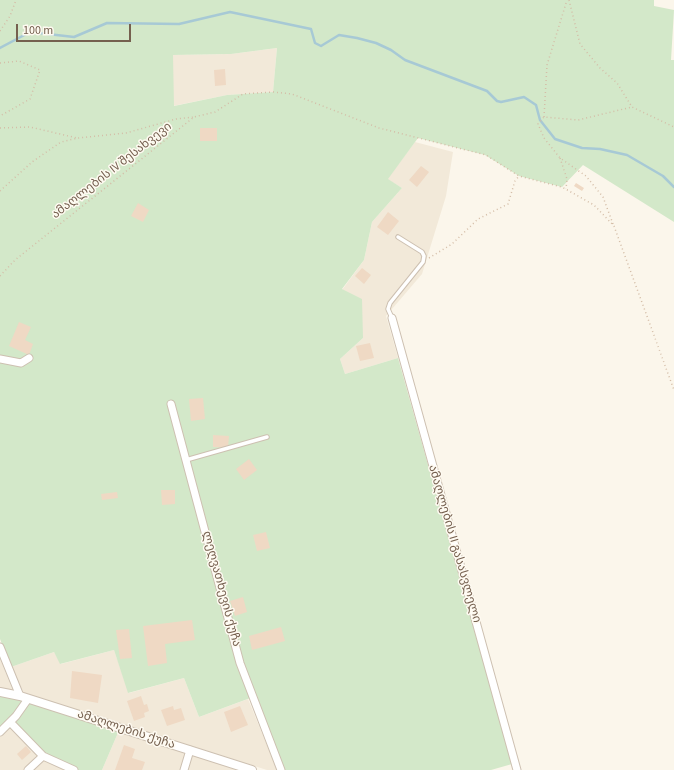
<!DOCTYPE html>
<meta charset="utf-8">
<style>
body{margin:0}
#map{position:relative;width:674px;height:770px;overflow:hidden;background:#fbf6eb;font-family:"Source Sans 3",sans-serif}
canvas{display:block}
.scale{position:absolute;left:16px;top:24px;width:115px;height:18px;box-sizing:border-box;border:2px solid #75604f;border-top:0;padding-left:5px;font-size:12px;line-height:14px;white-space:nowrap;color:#75604f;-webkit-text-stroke:3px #fefaf1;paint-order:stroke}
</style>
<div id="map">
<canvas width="674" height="770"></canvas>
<div class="scale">100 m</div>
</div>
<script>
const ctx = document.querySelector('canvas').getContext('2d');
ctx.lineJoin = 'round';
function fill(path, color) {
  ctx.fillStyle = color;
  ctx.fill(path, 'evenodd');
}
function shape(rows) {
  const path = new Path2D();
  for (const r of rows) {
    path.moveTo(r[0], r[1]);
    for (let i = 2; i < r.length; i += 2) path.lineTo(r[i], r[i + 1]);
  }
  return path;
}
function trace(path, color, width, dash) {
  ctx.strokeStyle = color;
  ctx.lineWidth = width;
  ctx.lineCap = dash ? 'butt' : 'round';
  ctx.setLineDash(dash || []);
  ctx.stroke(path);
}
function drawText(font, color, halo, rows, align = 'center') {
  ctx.font = font + ' "Source Sans 3","Noto Sans Georgian",sans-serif';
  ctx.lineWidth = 3;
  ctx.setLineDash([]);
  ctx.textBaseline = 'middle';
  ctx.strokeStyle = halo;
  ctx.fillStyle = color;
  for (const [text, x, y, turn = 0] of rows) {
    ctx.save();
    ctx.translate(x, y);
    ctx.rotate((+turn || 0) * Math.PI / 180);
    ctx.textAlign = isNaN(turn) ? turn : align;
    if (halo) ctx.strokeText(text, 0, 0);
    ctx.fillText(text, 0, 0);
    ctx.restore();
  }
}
fill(shape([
 [277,48,273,92,227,95,173,106,172,55,231,54],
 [415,142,453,152,446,196,422,274,386,316,398,358,345,374,340,359,363,338,342,290,364,260,372,222,402,188,387,179],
 [114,650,129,693,184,678,199,717,248,699,277,770,267,770,24,693,11,667,54,652,61,664],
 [0,659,13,691,0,688],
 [10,722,74,770,0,770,0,732],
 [120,728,252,770,102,770]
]), '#f2e9d9');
fill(shape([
 [0,0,654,0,654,6,674,10,671,60,674,60,674,222,583,165,562,187,519,176,485,155,418,138,388,179,402,188,372,222,364,260,342,289,362,299,363,338,340,359,345,374,398,358,512,764,491,770,281,770,253,697,199,717,184,678,128,693,114,650,60,664,54,652,11,667,0,639],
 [277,48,273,92,227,95,174,106,173,55,231,54],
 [0,692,120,728,102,770,74,770,43,756,10,722,0,732]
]), '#d3e8c9');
trace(shape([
 [0,48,30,32,74,37,107,23,179,24,230,12,311,29,315,43,321,46,339,35,357,38,376,43,391,50,405,60,487,91,497,101,501,102,524,97,536,105,540,120,555,139,582,148,600,149,627,155,663,176,674,187]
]), '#a7c9d5', 2.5);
fill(shape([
 [225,69,226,85,215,86,214,70],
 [200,128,217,128,217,141,200,141],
 [421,166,429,172,417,187,409,180],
 [576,183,584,188,582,191,574,186],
 [138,203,149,210,143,222,131,216],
 [388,212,399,221,388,235,377,227],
 [362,268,371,275,364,284,355,276],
 [19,322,31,327,25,340,33,344,29,355,9,346],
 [370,343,374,358,360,361,356,346],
 [203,398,205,419,191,421,189,399],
 [213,435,229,436,228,448,213,447],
 [249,459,257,470,244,480,236,469],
 [161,490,175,490,175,504,162,505],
 [117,492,118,498,102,500,101,494],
 [266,532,270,548,257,551,253,535],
 [243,597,247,612,235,616,230,601],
 [192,620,195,640,165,644,167,663,148,666,143,626],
 [281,627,285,641,252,650,249,636],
 [129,629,132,658,120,659,116,630],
 [72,671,102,675,98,703,70,698],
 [141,696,144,705,147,704,149,711,144,713,145,717,134,721,127,701],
 [173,706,174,710,181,708,185,720,167,726,161,710],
 [240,706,248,725,231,732,224,712],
 [124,745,135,749,132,758,145,762,142,770,115,770],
 [26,746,31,752,22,760,17,754]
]), '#efd9c4');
const service = shape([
 [392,318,388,309,390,303,423,262,424,256,422,252,398,237],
 [186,460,267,437]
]);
const minor = shape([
 [392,318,517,770],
 [0,359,21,363,29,358],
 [171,404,240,663,281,770],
 [0,647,20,696],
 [10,722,43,756,74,770],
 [0,732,16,716,28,699],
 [28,770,43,756],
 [184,770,190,750]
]);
const tertiary = shape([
 [0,692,20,696,252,770]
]);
trace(service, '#cdc0b1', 5.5);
trace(minor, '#cdc0b1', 9);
trace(tertiary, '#cdc0b1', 10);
trace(shape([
 [569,0,580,44,600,68,617,83,632,107,674,127],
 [0,31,10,16,16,0],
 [0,63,19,61,40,70,30,99,0,116],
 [544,117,547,65,567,0],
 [0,128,30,127,77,138],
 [560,158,567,179,566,189],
 [0,191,32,162,61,142,78,138,126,133,176,119,194,117],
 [613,224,603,197,586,176,560,158,544,138,538,124,544,117,578,120,632,107],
 [429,258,452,244,478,219,508,204,515,181,519,176],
 [0,276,15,260,194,117,215,112,243,94,273,92,292,94,379,128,486,155,519,176,562,187,594,205,614,226,674,390]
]), '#d4bda7', 1.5, [1, 3]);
trace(service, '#fff', 3.5);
trace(minor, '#fff', 7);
trace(tertiary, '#fff', 8);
drawText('12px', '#75604f', '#fefaf1', [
 ["ამაღლების IV შესახვევი",112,171,-38],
 ["ამაღლების II გასასვლელი",454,544,74],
 ["ლეღვათხევის ქუჩა",221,589,75],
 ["ამაღლების ქუჩა",126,730,18]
]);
</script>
